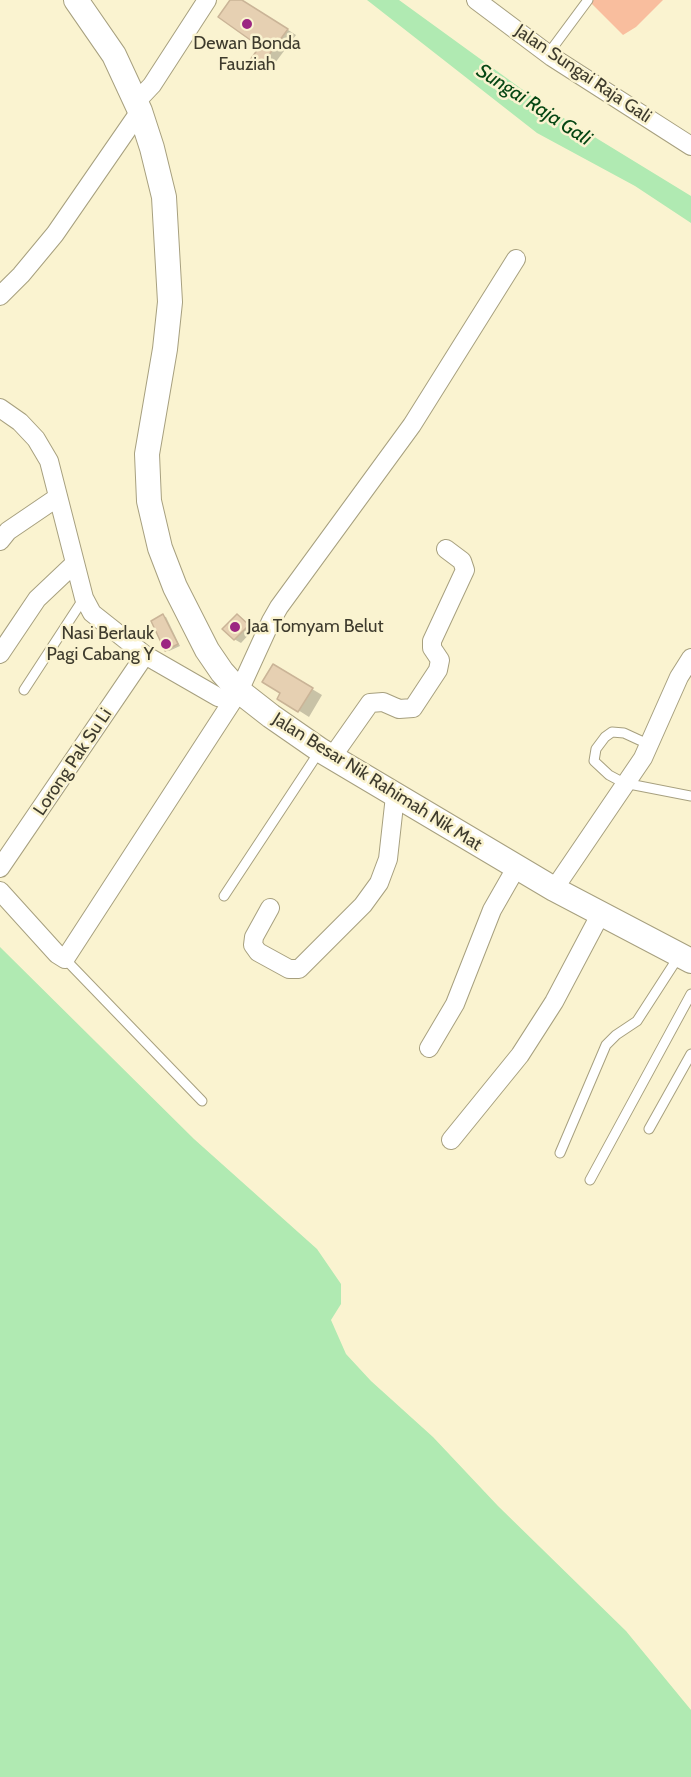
<!DOCTYPE html>
<style>
body{margin:0}
canvas{display:block;background:#faf3d0}
</style>
<canvas width="691" height="1777"></canvas>
<script>
const ctx = document.querySelector('canvas').getContext('2d');
ctx.lineJoin = 'round';
function fill(path, color) {
  ctx.fillStyle = color;
  ctx.fill(path, 'evenodd');
}
function shape(rows) {
  const path = new Path2D();
  for (const r of rows) {
    path.moveTo(r[0], r[1]);
    for (let i = 2; i < r.length; i += 2) path.lineTo(r[i], r[i + 1]);
  }
  return path;
}
function trace(path, color, width, dash) {
  ctx.strokeStyle = color;
  ctx.lineWidth = width;
  ctx.lineCap = dash ? 'butt' : 'round';
  ctx.setLineDash(dash || []);
  ctx.stroke(path);
}
function drawText(font, color, halo, rows, align = 'center') {
  ctx.font = font + ' Cabin,sans-serif';
  ctx.lineWidth = 5;
  ctx.setLineDash([]);
  ctx.textBaseline = 'middle';
  ctx.strokeStyle = halo;
  ctx.fillStyle = color;
  for (const [text, x, y, turn = 0] of rows) {
    ctx.save();
    ctx.translate(x, y);
    ctx.rotate((+turn || 0) * Math.PI / 180);
    ctx.textAlign = isNaN(turn) ? turn : align;
    if (halo) ctx.strokeText(text, 0, 0);
    ctx.fillText(text, 0, 0);
    ctx.restore();
  }
}
fill(shape([
 [588,0,663,0,636,27,623,35]
]), '#f9be9e');
fill(shape([
 [367,0,399,0,552,111,691,196,691,223,635,186,537,133],
 [0,947,194,1139,317,1249,341,1284,341,1304,331,1320,346,1354,371,1381,433,1437,498,1506,626,1631,691,1710,691,1777,0,1777]
]), '#b0eab2');
fill(shape([
 [232,0,241,0,296,35,269,71,261,66,260,48],
 [237,615,254,629,241,643,234,639],
 [163,616,166,617,180,646,169,651,167,650],
 [274,666,322,695,309,717,279,698,282,693]
]), '#0003');
const building = shape([
 [230,0,242,0,288,29,260,67,250,60,258,49,254,46,256,44,218,17,230,0],
 [163,614,178,644,165,651,151,621,163,614],
 [237,614,249,625,234,640,222,629,237,614],
 [273,664,313,688,298,712,277,699,280,693,262,682,273,664]
]);
fill(building, '#e6d0b2');
trace(building, '#cab497', 1.5);
const lane = shape([
 [548,54,588,0],
 [24,690,84,598],
 [650,745,624,733,612,732,605,737,596,749,594,761,609,775,624,783,691,796],
 [224,896,319,752],
 [65,959,202,1101],
 [649,1129,691,1054],
 [560,1153,606,1045,616,1035,637,1021,679,956],
 [590,1180,691,994]
]);
const street = shape([
 [476,0,552,57,691,146],
 [136,102,152,85,207,0],
 [0,296,21,275,55,234,140,111],
 [0,408,20,422,36,439,49,461,84,598,92,613,145,655,218,697,233,701],
 [0,541,8,531,58,497],
 [0,654,37,599,75,563],
 [332,757,370,703,383,702,399,709,413,708,438,670,440,660,432,648,432,641,465,570,462,561,446,549],
 [0,868,145,655],
 [554,889,643,758,679,677,691,658],
 [0,891,57,954,65,959,239,691,271,621,279,607,412,425,516,259],
 [270,908,254,937,253,945,258,952,289,969,299,969,363,905,379,883,388,859,395,796],
 [429,1048,455,1004,492,910,516,868],
 [451,1140,520,1055,554,1002,600,915]
]);
const secondary = shape([
 [76,0,114,55,140,111,152,148,164,197,170,302,165,349,147,454,149,501,160,548,175,587,207,650,222,672,239,691,271,716,320,750,554,889,691,961]
]);
trace(lane, '#a7a07f', 11);
trace(street, '#a7a07f', 20);
trace(secondary, '#a7a07f', 26);
trace(lane, '#fff', 9);
trace(street, '#fff', 18);
trace(secondary, '#fff', 24);
for (const [x, y, r, color] of [
 [247,24,6,"#9c2782"],
 [235,627,6,"#9c2782"],
 [166,644,6,"#9c2782"]
]) {
  const dot = new Path2D();
  dot.arc(x, y, r, 0, 2 * Math.PI);
  ctx.fillStyle = color;
  ctx.fill(dot);
  trace(dot, '#faf3d0', 2);
}
drawText('18px', '#3e3b2d', '#faf3d0', [
 ["Dewan Bonda",247,44],
 ["Fauziah",247,65],
 ["Jaa Tomyam Belut",247,627,"left"],
 ["Nasi Berlauk",154,634,"right"],
 ["Pagi Cabang Y",154,655,"right"]
]);
drawText('18px', '#3e3b2d', '#faf3d0', [
 ["Jalan Sungai Raja Gali",583,74,34],
 ["Lorong Pak Su Li",73,762,-56],
 ["Jalan Besar Nik Rahimah Nik Mat",377,782,32]
]);
drawText('italic 20px', '#054613', '#faf3d0', [
 ["Sungai Raja Gali",534,105,33]
]);
</script>
